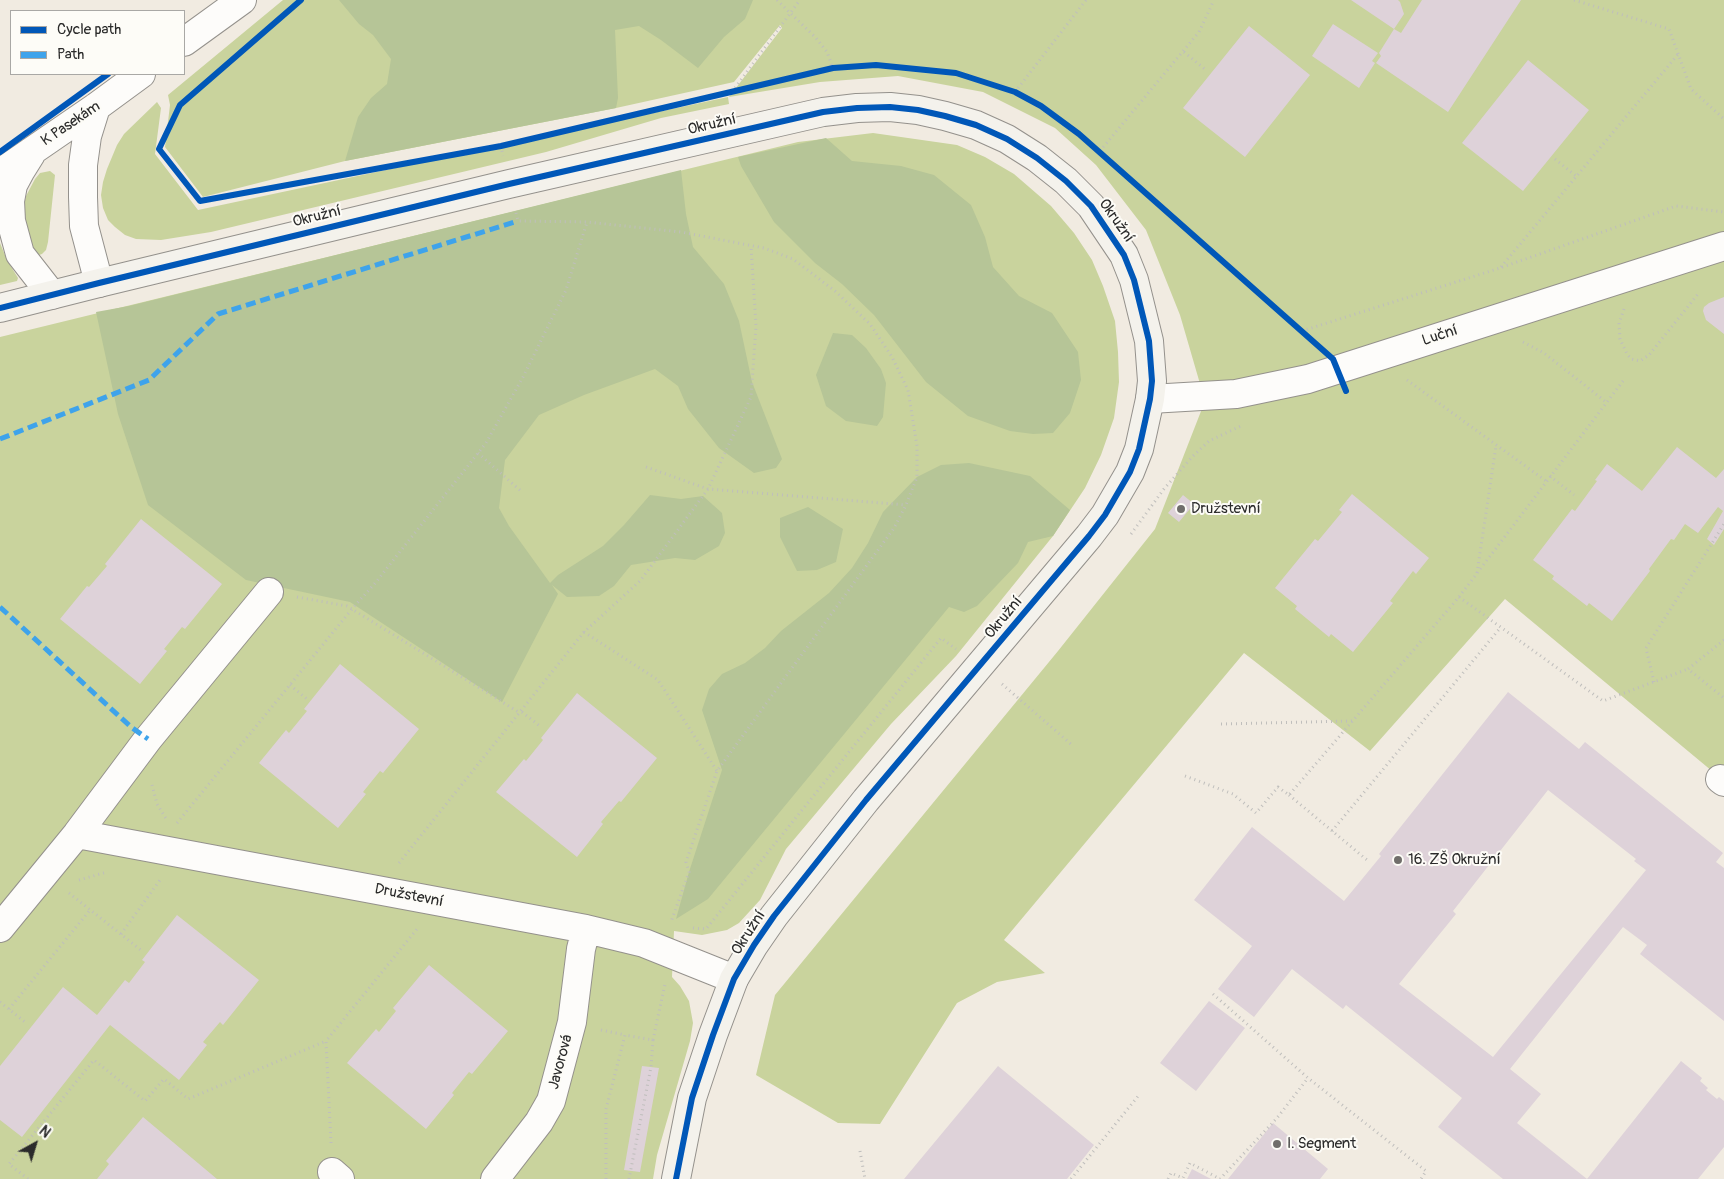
<!DOCTYPE html>
<meta charset="utf-8">
<style>
body{margin:0}
#map{position:relative;width:1724px;height:1179px;overflow:hidden;background:#f1ebe1;font-family:Pangolin,sans-serif}
canvas{display:block}
.legend{position:absolute;left:10px;top:10px;width:175px;height:65px;box-sizing:border-box;background:#fdfcf7;border:1px solid #a9a8a5;margin:0;padding:6px 9px;list-style:none;font-size:15px;color:#2b2b2b}
.legend li{display:flex;align-items:center;gap:10px;height:25px}
.legend b{width:25px;border:1px solid #a9a8a5}
.north{position:absolute;left:10px;top:1119px;width:50px;height:50px;-webkit-text-stroke:4px #fdfcf7;paint-order:stroke;rotate:39deg;font-size:14px;font-weight:700;line-height:20px;text-align:center;color:#2b2b2b}
.north::after{content:'';display:block;margin:auto;width:18px;height:22px;background:#2b2b2b;clip-path:polygon(50% 0,100% 100%,50% 72%,0 100%)}
</style>
<div id="map">
<canvas width="1724" height="1179"></canvas>
<ul class="legend">
<li><b style="height:6px;background:#0057b8"></b>Cycle path</li>
<li><b style="height:6px;background:#3ea3eb"></b>Path</li>
</ul>
<div class="north">N</div>
</div>
<script>
const ctx = document.querySelector('canvas').getContext('2d');
ctx.lineJoin = 'round';
function fill(path, color) {
  ctx.fillStyle = color;
  ctx.fill(path, 'evenodd');
}
function shape(rows) {
  const path = new Path2D();
  for (const r of rows) {
    path.moveTo(r[0], r[1]);
    for (let i = 2; i < r.length; i += 2) path.lineTo(r[i], r[i + 1]);
  }
  return path;
}
function trace(path, color, width, dash) {
  ctx.strokeStyle = color;
  ctx.lineWidth = width;
  ctx.lineCap = dash ? 'butt' : 'round';
  ctx.setLineDash(dash || []);
  ctx.stroke(path);
}
function drawText(font, color, halo, rows, align = 'center') {
  ctx.font = font + ' Pangolin,sans-serif';
  ctx.lineWidth = 4;
  ctx.setLineDash([]);
  ctx.textBaseline = 'middle';
  ctx.strokeStyle = halo;
  ctx.fillStyle = color;
  for (const [text, x, y, turn = 0] of rows) {
    ctx.save();
    ctx.translate(x, y);
    ctx.rotate((+turn || 0) * Math.PI / 180);
    ctx.textAlign = isNaN(turn) ? turn : align;
    if (halo) ctx.strokeText(text, 0, 0);
    ctx.fillText(text, 0, 0);
    ctx.restore();
  }
}
fill(shape([
 [283,0,1724,0,1724,781,1505,599,1370,751,1244,653,1004,940,1045,973,997,982,957,1003,880,1124,838,1123,756,1075,775,995,1058,651,1155,529,1205,401,1180,315,1146,230,1096,165,1055,128,983,92,898,76,820,82,729,97,782,28,780,25,734,82,616,108,345,161,203,197,165,147,170,105,168,95],
 [728,97,729,104,661,118,546,152,211,232,161,240,136,239,125,235,115,227,108,220,103,208,101,195,103,182,107,169,117,145,124,134,157,102,161,108,155,154,198,210],
 [873,133,957,145,985,157,1014,174,1051,206,1074,233,1092,260,1103,286,1115,321,1118,352,1119,382,1114,418,1101,455,1085,488,1053,536,956,656,891,724,786,849,760,900,739,923,727,930,702,935,674,931,672,977,680,986,689,1001,693,1023,690,1041,657,1155,653,1179,0,1179,0,337,798,142],
 [50,171,55,175,48,242,46,250,42,254,39,255,34,251,27,234,24,205,26,196,35,179,40,173],
 [0,243,7,260,18,278,17,281,0,285]
]), '#c9d39d');
fill(shape([
 [339,0,753,0,745,19,724,37,698,68,661,40,639,26,615,30,618,98,616,108,345,161,358,117,371,98,387,84,391,59,373,35,359,24],
 [826,138,852,161,901,166,934,175,971,205,985,237,993,267,1019,296,1052,313,1078,352,1081,380,1070,413,1053,433,1033,434,1010,431,968,416,926,382,874,315,842,284,815,263,774,222,741,166,738,157],
 [681,170,686,214,693,247,724,284,739,321,752,382,782,459,776,468,754,473,719,448,688,409,678,386,655,369,584,395,539,415,505,460,499,508,509,526,550,583,558,575,603,546,624,525,650,495,681,499,703,496,722,513,725,533,719,546,695,560,675,558,631,565,614,586,599,596,567,597,552,585,558,594,502,702,350,602,246,580,148,505,118,414,96,312,129,306],
 [833,333,852,335,866,348,881,369,886,383,883,417,877,426,846,421,826,406,816,375],
 [969,463,1030,476,1070,510,1053,536,1028,542,1018,563,977,606,964,612,949,607,708,899,676,919,689,872,722,770,702,710,709,689,722,674,745,663,765,648,781,631,829,593,852,568,868,543,883,512,917,477,941,465],
 [808,507,843,529,836,562,817,570,797,571,780,537,780,518]
]), '#b6c597');
fill(shape([
 [1351,0,1398,0,1400,2,1404,14,1394,29],
 [1422,0,1521,0,1448,112,1376,63,1381,56,1379,53,1394,29,1401,33],
 [1333,24,1378,53,1372,61,1375,63,1359,88,1312,56],
 [1249,26,1310,75,1245,157,1183,108],
 [1528,60,1589,110,1523,191,1462,143],
 [1724,297,1724,334,1706,320,1703,311,1704,307,1709,303],
 [1677,447,1716,478,1724,469,1724,529,1714,545,1707,539,1723,511,1718,507,1698,533,1685,524,1674,540,1671,539,1649,569,1650,571,1612,621,1589,603,1587,606,1552,579,1554,576,1533,560,1572,509,1575,511,1597,481,1595,480,1607,464,1642,491],
 [1352,494,1429,558,1416,574,1413,571,1390,601,1393,603,1353,652,1331,634,1329,637,1295,609,1297,606,1275,588,1315,539,1318,541,1342,512,1339,510],
 [1183,495,1194,504,1179,522,1168,513],
 [141,519,222,584,185,629,182,627,164,649,167,651,140,684,60,619,87,586,89,587,107,566,105,564],
 [340,664,419,729,383,773,380,771,363,792,366,794,338,828,259,763,286,730,289,733,307,711,304,709],
 [1508,692,1579,749,1585,742,1723,853,1716,862,1724,868,1724,1021,1640,954,1647,945,1623,927,1510,1069,1541,1094,1517,1123,1587,1179,1681,1061,1702,1078,1700,1081,1708,1088,1706,1090,1717,1099,1719,1097,1724,1101,1724,1147,1698,1179,1503,1179,1438,1127,1462,1098,1346,1005,1343,1009,1292,969,1254,1017,1218,989,1252,946,1194,900,1252,827,1344,901,1381,856,1379,854],
 [1548,790,1636,859,1634,861,1646,870,1493,1057,1399,984,1456,914,1453,911],
 [577,693,657,758,621,802,619,801,601,822,603,824,577,857,496,792,524,759,526,761,543,740,541,738],
 [177,915,259,980,223,1025,220,1022,203,1042,207,1045,179,1080,110,1025,22,1137,0,1120,0,1066,63,987,97,1015,125,980,129,983,145,962,142,960],
 [429,965,508,1031,472,1074,469,1072,452,1093,454,1095,426,1129,347,1063,376,1029,379,1032,396,1011,393,1008],
 [1209,1001,1245,1028,1196,1091,1160,1063],
 [642,1066,659,1068,640,1172,624,1170],
 [998,1066,1094,1145,1067,1179,904,1179],
 [143,1117,217,1179,97,1179,109,1164,106,1161],
 [1273,1123,1328,1169,1320,1179,1228,1179],
 [1192,1169,1211,1179,1187,1179]
]), '#ded2d9');
const street = shape([
 [184,42,242,0],
 [96,107,87,136,83,165,83,197,84,226,99,283],
 [31,154,21,170,13,185,10,201,11,221,20,254,52,295],
 [0,173,96,107,141,74],
 [1150,399,1236,394,1308,379,1724,246],
 [1720,779,1724,782],
 [77,834,586,929,644,943,734,979],
 [0,928,77,834,148,739,269,592],
 [332,1172,340,1179],
 [495,1179,539,1122,551,1101,572,1022,581,949,586,929]
]);
const secondary = shape([
 [0,308,99,283,509,184,823,112,857,108,890,107,918,110,945,116,976,125,1007,139,1037,158,1066,181,1091,206,1124,255,1134,280,1149,341,1152,381,1150,399,1139,449,1130,472,1105,515,1089,536,866,800,774,916,754,945,734,979,713,1035,692,1098,676,1179]
]);
trace(street, '#94918c', 30);
trace(secondary, '#94918c', 30);
trace(shape([
 [777,0,816,38,827,52,833,68],
 [1574,0,1669,29,1691,89,1724,119],
 [1184,52,1207,71],
 [732,92,800,0],
 [1015,92,1086,0],
 [501,146,503,156],
 [1100,151,1199,32,1214,0],
 [1555,159,1576,176],
 [516,213,518,221,587,222,681,232,764,248,793,259,835,291,870,324,892,357,908,390,917,446,917,477,906,505,894,528,717,771,686,862,689,872,671,922],
 [1501,267,1679,53],
 [1624,309,1619,323,1620,339,1627,354,1631,359,1640,361,1649,355,1698,294],
 [1302,331,1500,268,1676,206,1724,212],
 [1523,342,1544,353,1606,402],
 [1407,380,1546,481],
 [478,453,522,492],
 [646,467,708,489,906,505],
 [1550,476,1574,495],
 [1131,534,1164,489,1192,457,1209,441,1243,425],
 [1477,573,1496,446],
 [297,597,347,606,520,713],
 [1459,597,1603,701,1688,669],
 [584,632,658,680,717,771],
 [1724,640,1688,669,1724,698],
 [1654,682,1646,648,1724,524],
 [1002,684,1072,745],
 [290,685,307,699],
 [522,712,541,727],
 [1221,724,1352,721],
 [1185,776,1233,794,1256,813,1278,787,1289,795,1459,597,1623,381],
 [152,785,157,804,167,820],
 [1289,795,1367,860],
 [177,823,352,609,376,582,486,443,523,377,566,290,587,222],
 [1332,831,1501,627],
 [399,863,584,632,640,581,708,489,751,397,756,326,751,246],
 [79,880,107,872],
 [69,893,142,951],
 [693,928,706,929,941,638,956,649],
 [121,934,160,880],
 [1213,994,1308,1078,1426,1171,1421,1179],
 [0,1002,25,1022],
 [9,1009,90,910],
 [601,1030,625,1035],
 [331,1143,326,1041,417,929],
 [860,1151,865,1179],
 [28,1179,9,1164,94,1060,145,1101,164,1079,188,1099,326,1041],
 [606,1179,606,1109,625,1035,653,1040,665,984],
 [629,1179,651,1067,653,1040],
 [1071,1179,1139,1095],
 [1168,1179,1171,1173,1183,1178,1190,1163,1220,1179,1277,1118,1308,1078]
]), '#bfbebc', 3, [1, 4]);
trace(street, '#fdfcfa', 28);
trace(secondary, '#f4f2ec', 28);
trace(shape([
 [0,439,149,380,218,314,518,221],
 [0,607,131,727,148,739]
]), '#3ea3eb', 5, [10, 5]);
trace(shape([
 [301,0,180,105,159,149,200,201,501,146,833,68,876,65,956,73,1015,92,1041,106,1079,134,1333,359,1346,391],
 [0,152,108,74],
 [0,308,99,283,509,184,823,112,857,108,890,107,918,110,945,116,976,125,1007,139,1037,158,1066,181,1091,206,1124,255,1134,280,1149,341,1152,381,1150,399,1139,449,1130,472,1105,515,1089,536,866,800,774,916,754,945,734,979,713,1035,692,1098,676,1179]
]), '#0057b8', 6);
for (const [x, y, r, color] of [
 [1181,509,5,"#706e6b"],
 [1398,860,5,"#706e6b"],
 [1277,1144,5,"#706e6b"]
]) {
  const dot = new Path2D();
  dot.arc(x, y, r, 0, 2 * Math.PI);
  ctx.fillStyle = color;
  ctx.fill(dot);
  trace(dot, '#fdfcf7', 2);
}
drawText('15px', '#2b2b2b', '#fdfcf7', [
 ["K Pasekám",71,124,-34],
 ["Okružní",712,125,-13],
 ["Okružní",317,217,-14],
 ["Okružní",1116,221,55],
 ["Luční",1440,336,-18],
 ["Okružní",1004,618,-50],
 ["Družstevní",409,896,11],
 ["Okružní",749,933,-57],
 ["Javorová",561,1062,-75]
]);
drawText('15px', '#2b2b2b', '#fdfcf7', [
 ["Družstevní",1191,509],
 ["16. ZŠ Okružní",1408,860],
 ["I. Segment",1287,1144]
], 'left');
</script>
